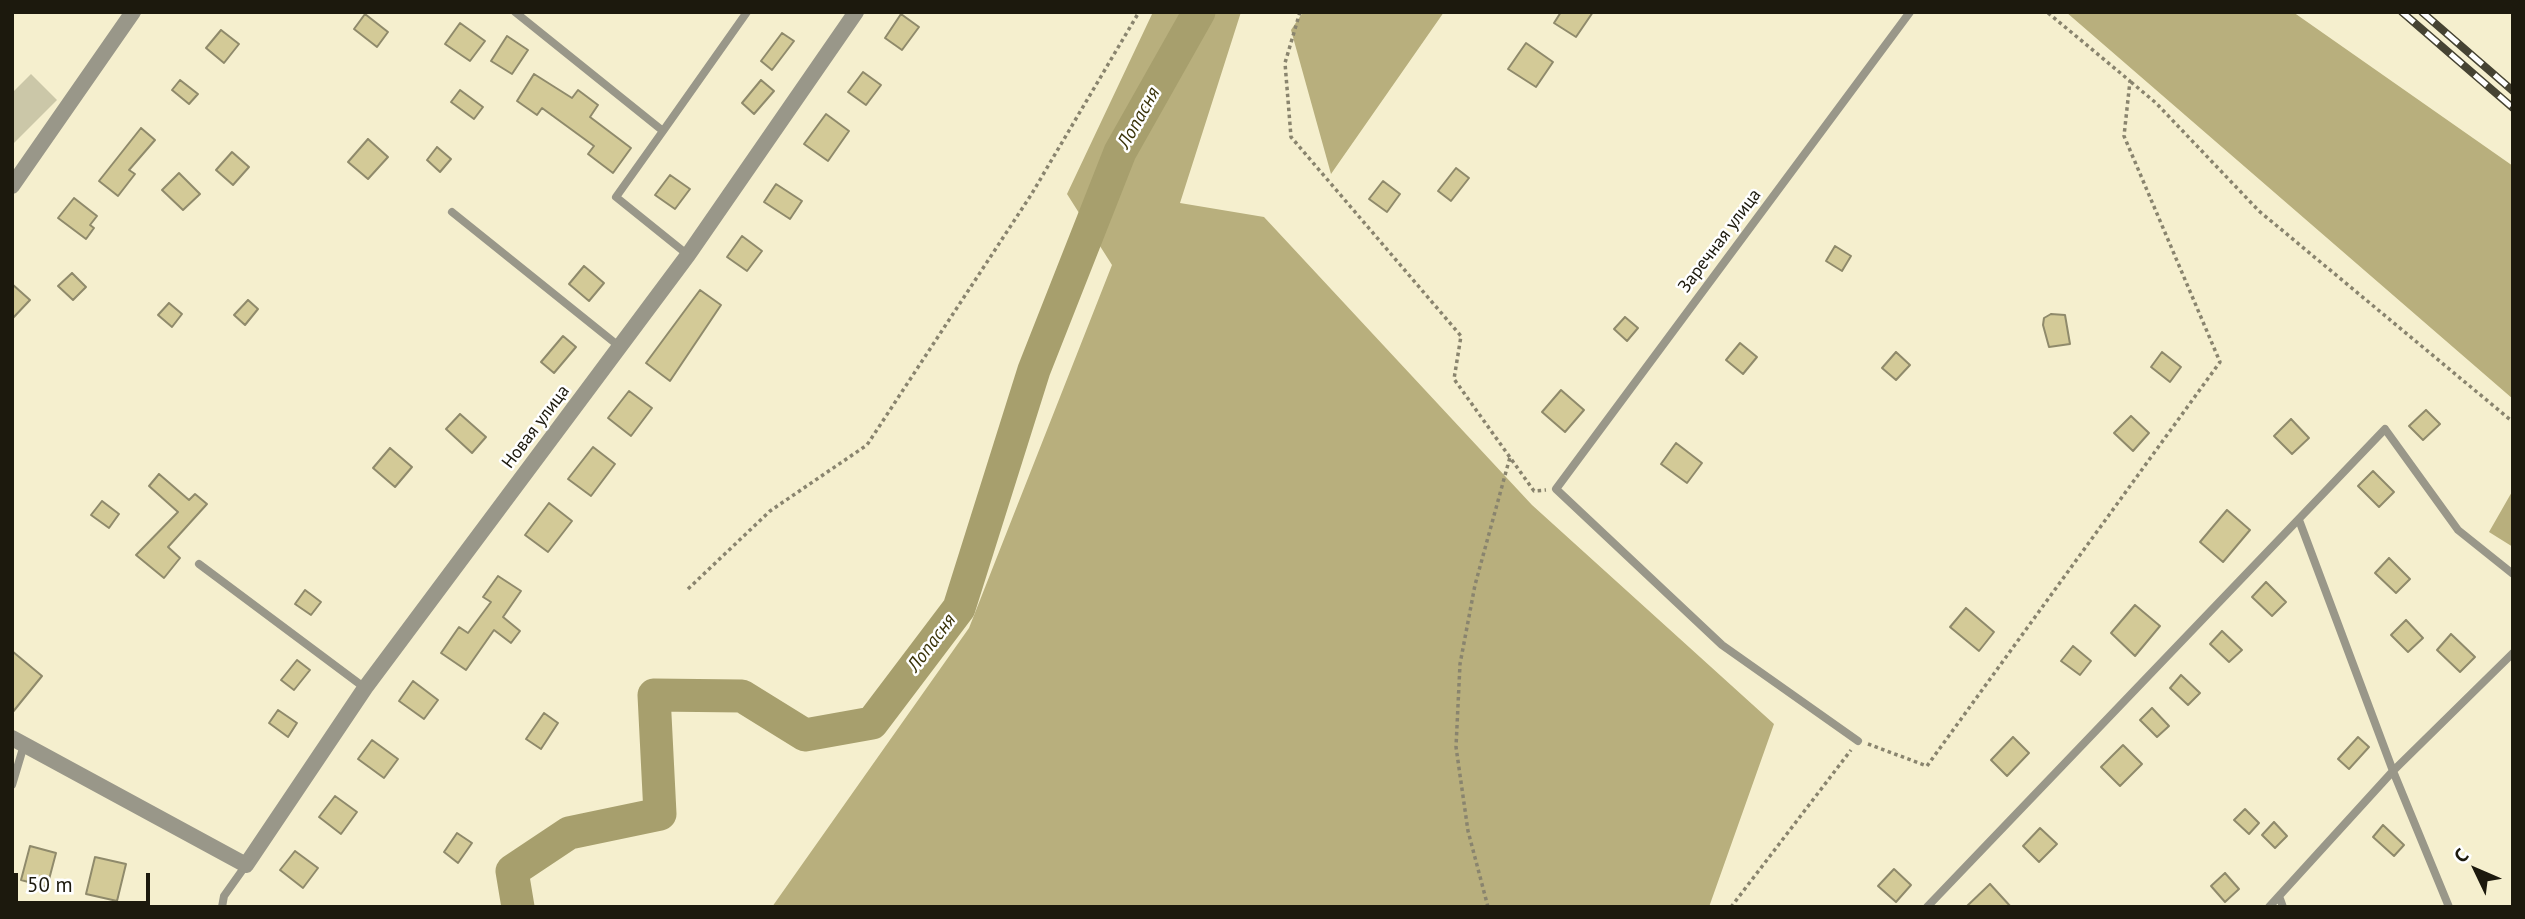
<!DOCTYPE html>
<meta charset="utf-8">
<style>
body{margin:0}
#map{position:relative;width:2525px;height:919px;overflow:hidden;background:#f5efce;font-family:"PT Sans",sans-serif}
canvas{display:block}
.frame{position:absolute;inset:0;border:14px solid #1c190d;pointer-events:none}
.north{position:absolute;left:2441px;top:835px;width:70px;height:70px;-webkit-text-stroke:5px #fff;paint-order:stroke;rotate:314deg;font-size:19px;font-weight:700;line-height:28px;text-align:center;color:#1c190d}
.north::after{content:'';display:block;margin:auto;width:24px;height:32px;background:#1c190d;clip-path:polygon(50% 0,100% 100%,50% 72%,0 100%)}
.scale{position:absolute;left:14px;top:873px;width:136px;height:32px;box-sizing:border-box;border:4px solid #1c190d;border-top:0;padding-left:9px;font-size:21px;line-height:24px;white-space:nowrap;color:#1c190d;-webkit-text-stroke:5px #fff;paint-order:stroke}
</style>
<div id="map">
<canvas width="2525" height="919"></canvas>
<div class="frame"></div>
<div class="north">С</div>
<div class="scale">50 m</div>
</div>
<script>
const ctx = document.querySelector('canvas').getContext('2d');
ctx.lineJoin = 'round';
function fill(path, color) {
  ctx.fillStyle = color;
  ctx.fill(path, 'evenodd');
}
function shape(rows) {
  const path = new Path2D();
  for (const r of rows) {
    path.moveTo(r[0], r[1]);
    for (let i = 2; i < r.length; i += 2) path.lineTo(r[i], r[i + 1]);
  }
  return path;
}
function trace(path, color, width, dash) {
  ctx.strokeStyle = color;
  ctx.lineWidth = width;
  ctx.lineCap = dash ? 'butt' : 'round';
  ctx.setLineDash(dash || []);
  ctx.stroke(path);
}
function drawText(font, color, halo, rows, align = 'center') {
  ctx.font = font + ' "PT Sans",sans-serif';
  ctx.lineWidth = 5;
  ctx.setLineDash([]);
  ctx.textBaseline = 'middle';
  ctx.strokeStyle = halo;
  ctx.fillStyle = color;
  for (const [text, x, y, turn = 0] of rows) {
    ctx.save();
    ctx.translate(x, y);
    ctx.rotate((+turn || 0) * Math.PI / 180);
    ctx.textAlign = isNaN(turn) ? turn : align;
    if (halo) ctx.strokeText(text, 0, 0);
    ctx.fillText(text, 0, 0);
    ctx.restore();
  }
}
fill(shape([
 [31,74,57,100,12,145,12,93]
]), '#cbc7a8');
fill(shape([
 [1153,12,1241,12,1180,203,1264,217,1532,505,1774,724,1709,907,772,907,969,628,1112,265,1067,194],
 [1303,12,1444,12,1331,174,1291,30],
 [2066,12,2293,12,2513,166,2513,399],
 [2513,490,2513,547,2489,532]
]), '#b8af7d');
trace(shape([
 [518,907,512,871,569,833,660,814,654,695,742,696,805,735,872,723,959,608,1034,370,1120,152,1199,12]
]), '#a79f6d', 33);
const building = shape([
 [1561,12,1593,12,1576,37,1554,23,1561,12],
 [365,14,388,32,377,47,354,29,365,14],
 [901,14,919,27,902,50,885,38,901,14],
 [460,23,485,41,470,61,445,44,460,23],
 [221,30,239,44,224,63,206,48,221,30],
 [782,33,794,41,772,70,761,61,782,33],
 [507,36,528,50,512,74,491,61,507,36],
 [1526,43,1553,62,1536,87,1508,69,1526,43],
 [863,72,881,85,866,105,848,92,863,72],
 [534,74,572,98,578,90,598,105,590,117,631,148,613,173,588,154,594,146,542,108,537,115,517,101,534,74],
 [180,80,198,94,189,104,172,90,180,80],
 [761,80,774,91,754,114,742,103,761,80],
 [460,90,483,107,474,119,451,102,460,90],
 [826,114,849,131,828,161,804,144,826,114],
 [141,128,155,140,129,170,135,174,118,196,99,181,141,128],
 [368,139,388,157,368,179,348,162,368,139],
 [437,147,451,159,440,172,427,160,437,147],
 [232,152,249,167,233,185,216,170,232,152],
 [1456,168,1469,178,1451,201,1438,191,1456,168],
 [179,173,200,194,183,210,162,190,179,173],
 [670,175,690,189,675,209,655,195,670,175],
 [1383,181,1400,194,1387,212,1369,199,1383,181],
 [776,184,802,201,790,219,764,202,776,184],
 [74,198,97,216,90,225,94,228,86,239,58,218,74,198],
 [742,236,762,251,747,271,727,257,742,236],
 [1835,246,1851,256,1842,271,1826,261,1835,246],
 [584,266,604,283,589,301,569,284,584,266],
 [72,273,86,287,73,300,58,286,72,273],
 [12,284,30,300,12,319,12,284],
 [700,290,721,305,670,381,646,363,700,290],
 [248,300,258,309,245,325,234,315,248,300],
 [169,303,182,314,172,327,158,315,169,303],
 [2051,314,2065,315,2070,344,2049,347,2043,325,2044,318,2051,314],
 [1625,317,1638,328,1627,341,1614,329,1625,317],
 [563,336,576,347,554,373,541,362,563,336],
 [1740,343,1757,357,1743,374,1726,360,1740,343],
 [1896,352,1910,365,1896,380,1882,368,1896,352],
 [2162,352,2181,367,2170,382,2151,367,2162,352],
 [1561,390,1584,410,1565,432,1542,412,1561,390],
 [629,391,652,408,631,436,608,418,629,391],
 [2426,410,2440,424,2423,440,2409,426,2426,410],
 [460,414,486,437,472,453,446,429,460,414],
 [2131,416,2149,433,2133,451,2114,433,2131,416],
 [2291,419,2309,438,2292,454,2274,436,2291,419],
 [1676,443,1702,463,1687,483,1661,464,1676,443],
 [593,447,615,464,591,496,568,479,593,447],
 [390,448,412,467,395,487,373,468,390,448],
 [2373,471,2394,492,2379,507,2358,486,2373,471],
 [159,474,189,500,195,494,207,504,168,547,180,558,164,578,136,555,178,512,149,486,159,474],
 [102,501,119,514,109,528,91,515,102,501],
 [549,503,572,521,548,552,525,535,549,503],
 [2227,510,2250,530,2223,562,2200,542,2227,510],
 [2389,558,2410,579,2396,593,2375,573,2389,558],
 [498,576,521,591,503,617,520,631,511,643,494,630,466,670,441,653,459,627,468,633,491,602,483,597,498,576],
 [2266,582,2286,602,2272,616,2252,597,2266,582],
 [305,590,321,602,311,615,295,604,305,590],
 [2135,605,2160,626,2135,656,2111,633,2135,605],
 [1966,608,1994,632,1979,651,1950,627,1966,608],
 [2406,620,2423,638,2408,652,2391,635,2406,620],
 [2222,631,2242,650,2229,662,2210,644,2222,631],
 [2451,634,2475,657,2460,672,2437,650,2451,634],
 [2073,646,2091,661,2080,675,2061,661,2073,646],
 [12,651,42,676,12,713,12,651],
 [297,660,310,670,294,690,281,680,297,660],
 [2181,675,2200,693,2188,705,2170,688,2181,675],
 [413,681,438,700,424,719,399,701,413,681],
 [2152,708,2169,726,2157,737,2140,720,2152,708],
 [278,710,297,723,288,737,269,723,278,710],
 [544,713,558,723,541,749,526,739,544,713],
 [2013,737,2029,753,2007,776,1991,760,2013,737],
 [2358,737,2369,747,2349,769,2338,759,2358,737],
 [372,740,398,759,384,778,358,759,372,740],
 [2123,745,2142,764,2120,786,2101,767,2123,745],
 [335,796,357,812,341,834,319,817,335,796],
 [2245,809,2259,823,2249,834,2234,820,2245,809],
 [2274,822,2287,836,2275,848,2262,835,2274,822],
 [2383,825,2404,845,2394,856,2373,837,2383,825],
 [2040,828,2057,844,2039,862,2023,846,2040,828],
 [457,833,472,843,458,863,444,852,457,833],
 [30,846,56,853,47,887,21,880,30,846],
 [295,851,318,868,303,888,280,870,295,851],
 [95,857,126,864,117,901,86,894,95,857],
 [1894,869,1911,885,1896,902,1878,886,1894,869],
 [2225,873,2239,889,2225,902,2211,886,2225,873],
 [1990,884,2011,907,1966,907,1990,884]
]);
fill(building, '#d3ca97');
trace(building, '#8f8a6b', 2);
trace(shape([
 [1300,12,1285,63,1291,137,1461,336,1454,379,1534,491,1546,490],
 [2131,82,2156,103,2259,211,2513,422],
 [688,589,770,511,867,445,1031,195,1139,12],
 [1868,744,1927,766,2220,362,2124,136,2130,81,2047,12],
 [1488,907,1468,831,1456,747,1460,664,1475,585,1510,457],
 [1731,907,1851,750]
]), '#89846e', 3.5, [3.5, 3.5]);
trace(shape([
 [515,12,663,131,616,197,688,255],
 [663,131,747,12],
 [452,212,620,347],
 [2299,520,2393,771,2449,907],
 [199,564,365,688],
 [1858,741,1722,645,1556,489,1910,12],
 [12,785,24,745],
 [2279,896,2393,771,2513,653],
 [222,907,224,896,246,865],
 [1927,907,2385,429,2458,530,2513,574],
 [2269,907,2279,896,2283,907]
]), '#999789', 8);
trace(shape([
 [12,186,133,12],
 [12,738,246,865,365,688,688,255,856,12]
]), '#999789', 16);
const rail = shape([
 [2402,12,2513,108],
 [2422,12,2513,91]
]);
trace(rail, '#464333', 8);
trace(rail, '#fff', 5, [16]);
drawText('18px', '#1c190d', '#fff', [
 ["Заречная улица",1720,241,-53],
 ["Новая улица",536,427,-53]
]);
drawText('italic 19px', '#3a3309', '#fff', [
 ["Лопасня",1139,118,-61],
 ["Лопасня",932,643,-53]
]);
</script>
